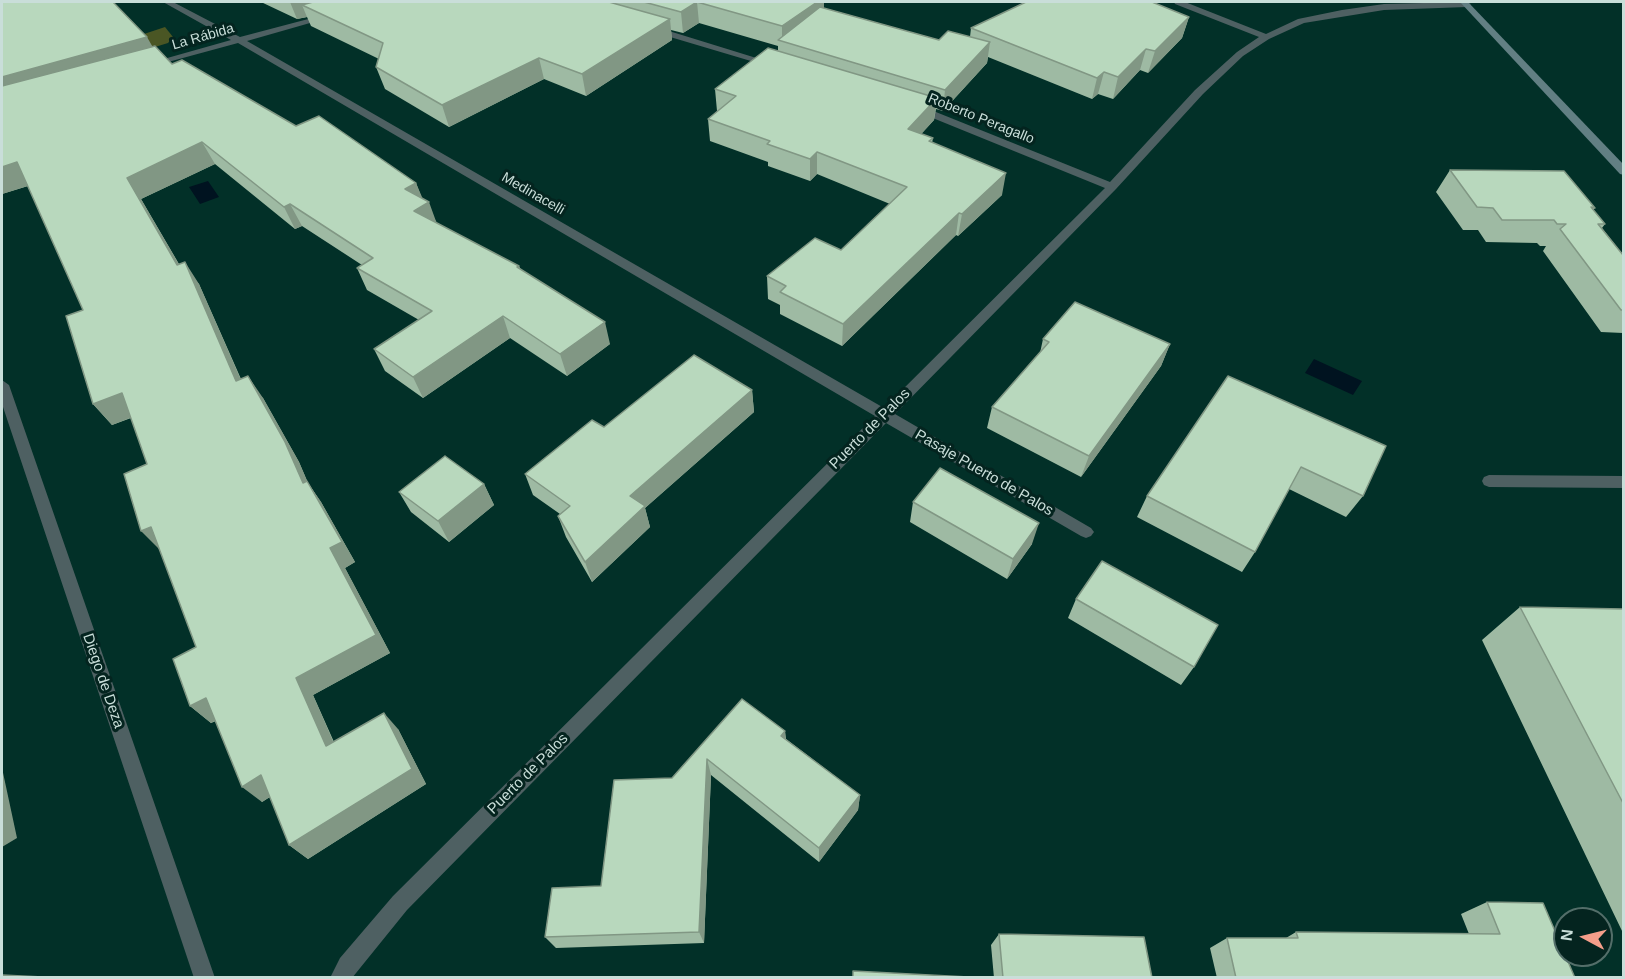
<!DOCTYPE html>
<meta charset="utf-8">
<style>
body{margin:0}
#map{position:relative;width:1625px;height:979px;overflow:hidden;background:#023028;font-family:Helvetica,sans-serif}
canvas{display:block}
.frame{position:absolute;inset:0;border:3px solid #c9ded9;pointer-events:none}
.north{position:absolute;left:1553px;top:907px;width:60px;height:60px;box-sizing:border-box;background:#04241f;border:2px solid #536e69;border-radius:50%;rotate:277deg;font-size:16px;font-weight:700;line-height:24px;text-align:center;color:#c9ded9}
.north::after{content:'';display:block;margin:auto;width:21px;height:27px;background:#f49e8a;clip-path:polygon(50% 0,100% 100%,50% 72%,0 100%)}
</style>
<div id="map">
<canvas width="1625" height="979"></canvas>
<div class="frame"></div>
<div class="north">N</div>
</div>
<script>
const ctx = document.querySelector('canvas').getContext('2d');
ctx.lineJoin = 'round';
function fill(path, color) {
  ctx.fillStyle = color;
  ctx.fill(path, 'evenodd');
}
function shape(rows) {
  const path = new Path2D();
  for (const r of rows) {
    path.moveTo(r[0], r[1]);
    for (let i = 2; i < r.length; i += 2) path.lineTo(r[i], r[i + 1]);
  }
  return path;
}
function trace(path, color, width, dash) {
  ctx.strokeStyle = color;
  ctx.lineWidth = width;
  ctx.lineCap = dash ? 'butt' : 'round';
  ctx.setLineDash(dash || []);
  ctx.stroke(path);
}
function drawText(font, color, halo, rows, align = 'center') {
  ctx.font = font + ' Helvetica,sans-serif';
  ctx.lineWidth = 6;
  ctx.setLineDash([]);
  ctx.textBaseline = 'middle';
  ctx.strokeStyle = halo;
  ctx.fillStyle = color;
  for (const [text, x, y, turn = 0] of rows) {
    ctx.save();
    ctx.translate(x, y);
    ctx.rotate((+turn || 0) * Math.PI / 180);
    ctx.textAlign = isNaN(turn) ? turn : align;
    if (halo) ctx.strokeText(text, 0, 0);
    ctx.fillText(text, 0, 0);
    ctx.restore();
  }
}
fill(shape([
 [165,27,173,37,168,43,22,88,141,35]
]), '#4a5624');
fill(shape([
 [208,181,219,197,200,204,189,187],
 [1314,359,1362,381,1353,395,1305,373]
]), '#001320');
fill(shape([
 [163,2,173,2,240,37,331,13,331,17,247,41,884,408,1105,188,913,110,913,106,921,106,1110,182,1195,90,1237,52,1259,37,1175,4,1174,2,1185,2,1266,34,1298,19,1342,10,1384,4,1463,2,1471,4,1467,7,1384,10,1304,23,1269,39,1243,56,1203,94,1116,189,895,414,1091,528,1094,532,1091,536,1086,538,1081,536,886,423,407,910,352,978,330,978,340,958,393,896,875,416,238,43,146,68,146,64,231,40,163,2],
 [650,27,656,27,779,65,771,67,650,31,650,27],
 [2,380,9,385,215,978,194,978,2,404,2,380],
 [1489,475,1624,476,1624,488,1489,487,1484,485,1482,481,1484,477,1489,475]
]), '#4e6062');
fill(shape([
 [1460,2,1468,2,1624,165,1624,175,1620,174,1460,2]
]), '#627f83');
fill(shape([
 [2,2,152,46,172,64,296,126,416,183,422,199,437,223,519,266,521,270,610,344,567,376,510,338,423,398,385,371,374,349,419,320,367,290,357,268,362,265,302,226,295,229,215,164,141,199,179,264,199,284,241,379,263,398,299,462,308,483,321,502,355,562,345,568,390,653,313,695,334,742,398,729,426,784,308,859,289,845,270,797,262,802,216,721,211,723,190,706,196,647,147,464,131,418,112,425,93,404,83,310,28,186,2,194],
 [261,2,824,2,824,8,939,40,970,37,971,28,1189,17,1182,38,1148,73,1140,70,1113,99,1098,94,1092,99,988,57,987,63,943,111,936,109,934,120,921,134,933,138,932,143,1002,195,958,236,956,235,842,346,780,314,780,305,768,299,767,276,841,250,890,204,817,174,810,181,768,166,768,162,710,141,708,119,718,111,717,111,715,89,778,51,778,46,699,23,683,33,671,30,672,40,586,96,544,79,449,127,385,89,376,67,379,59,311,26,307,17,297,19],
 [1450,170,1595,208,1593,210,1605,224,1602,228,1623,255,1623,333,1601,332,1543,251,1546,246,1540,246,1537,243,1486,242,1478,230,1463,230,1436,192],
 [1043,339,1170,344,1161,366,1081,477,987,428,992,407,1040,353],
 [1228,376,1363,496,1346,517,1289,489,1255,552,1242,572,1137,517,1147,496],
 [752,390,754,412,645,508,650,527,592,582,566,537,558,516,560,514,533,495,525,474,604,427],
 [484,484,494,505,449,542,411,512,399,492],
 [913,502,1032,544,1007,579,910,522],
 [1076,599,1194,667,1181,685,1068,618],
 [1520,607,1623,609,1623,933,1482,640],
 [742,699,785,731,786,739,860,795,858,810,819,862,711,775,704,943,556,948,545,937,601,886,672,778],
 [1487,902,1575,978,1217,978,1210,948,1227,938,1286,938,1296,932,1469,934,1461,914],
 [999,934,1152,978,994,978,991,945]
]), '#9ebaa3');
fill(shape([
 [290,2,361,2,302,5,307,17,297,19],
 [697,2,699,23,683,33,681,12],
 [817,2,824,2,824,17,782,41,782,26],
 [1189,17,1182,38,1148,73,1155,51],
 [670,19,672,40,586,96,582,74],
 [147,37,159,58,2,102,2,77],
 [990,42,987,63,943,111,945,90],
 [1146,49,1140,70,1113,99,1118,77],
 [539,58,544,79,449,127,442,105],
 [1104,72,1098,94,1092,99,1097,78],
 [937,98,934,120,906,151,908,129],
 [202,142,215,164,141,199,192,287,177,265,127,178],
 [817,152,817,174,810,181,810,159],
 [17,162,34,184,2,194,2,167],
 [1006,173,1002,195,958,236,962,214],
 [416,183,425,204,405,189],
 [429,202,437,224,414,211],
 [290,204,302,226,295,229,284,207],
 [959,213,956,235,842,346,843,324],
 [185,262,199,284,251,403,236,381],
 [503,316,510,338,423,398,413,377],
 [605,322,610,344,567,376,560,354],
 [1170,344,1161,366,1081,477,1089,456],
 [248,376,263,398,299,462,308,483,321,502,355,562,345,568,390,653,313,695,342,762,326,746,296,678,303,483],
 [752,390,754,412,645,508,650,527,592,582,585,562,630,496],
 [122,393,140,414,112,425,93,404],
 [484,484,494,505,449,542,438,521],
 [1039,523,1032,544,1007,579,1013,559],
 [151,527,161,551,141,531],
 [206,698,227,714,211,723,190,706],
 [384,713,398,729,426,784,308,859,289,845],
 [785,731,786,748,781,736],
 [707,759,711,775,704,943,699,932],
 [2,768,17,838,2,847],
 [261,775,280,790,262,802,242,787],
 [860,795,858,810,819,862,819,848]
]), '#819784');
const building = shape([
 [2,2,113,2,147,37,2,77,2,2],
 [313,2,609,2,670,19,582,74,539,58,442,105,376,67,383,43,302,5,313,2],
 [644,2,817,2,782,26,697,2,681,12,644,2],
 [1026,2,1152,2,1189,17,1155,51,1146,49,1118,77,1104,72,1097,78,971,28,1026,2],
 [820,7,939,40,948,31,990,42,945,90,778,40,820,7],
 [155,46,172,64,182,60,296,126,319,116,416,183,405,189,429,202,414,211,519,266,517,267,605,322,560,354,503,316,413,377,374,349,432,311,357,268,373,258,290,204,284,207,202,142,127,178,177,265,185,262,236,381,248,376,285,442,303,483,307,481,342,542,330,548,376,635,296,678,326,746,384,713,412,769,289,845,261,775,242,787,206,698,190,706,173,659,196,647,151,527,141,531,124,474,147,464,122,393,93,404,66,316,83,310,17,162,2,167,2,86,155,46],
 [768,48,937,98,908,129,933,138,929,141,1006,173,962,214,959,213,843,324,780,292,786,286,767,276,815,238,841,250,907,187,817,152,810,159,767,144,770,141,708,119,736,96,715,89,768,48],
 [1450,170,1564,171,1595,208,1591,207,1605,224,1598,224,1623,255,1623,310,1621,310,1560,229,1566,224,1557,224,1554,220,1502,220,1493,208,1477,207,1450,170],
 [1075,302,1170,344,1089,456,992,407,1049,342,1043,339,1075,302],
 [694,355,752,390,630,496,645,506,585,562,558,516,570,506,525,474,592,420,604,427,694,355],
 [1228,376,1386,446,1363,496,1301,467,1255,552,1147,496,1228,376],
 [445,456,484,484,438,521,399,492,445,456],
 [940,468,1039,523,1013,559,913,502,940,468],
 [1102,561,1218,625,1194,667,1076,599,1102,561],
 [1520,607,1623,609,1623,803,1520,607],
 [742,699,785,731,781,736,860,795,819,848,707,759,699,932,545,937,552,888,601,886,614,780,672,778,742,699],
 [1487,902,1543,903,1575,978,1236,978,1227,938,1298,938,1296,932,1500,934,1487,902],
 [999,934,1144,937,1152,978,1003,978,999,934],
 [853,971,988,978,853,978,853,971],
 [2,975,43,977,2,978,2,975]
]);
fill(building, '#b8d8bd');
trace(building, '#819784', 1.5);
drawText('14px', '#c9ded9', '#04241f', [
 ["La Rábida",203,37,-16],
 ["Roberto Peragallo",981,119,22],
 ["Medinacelli",533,194,30]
]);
drawText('15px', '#c9ded9', '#04241f', [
 ["Puerto de Palos",870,429,-45],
 ["Pasaje Puerto de Palos",984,473,30],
 ["Diego de Deza",103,681,71],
 ["Puerto de Palos",528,774,-45]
]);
</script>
